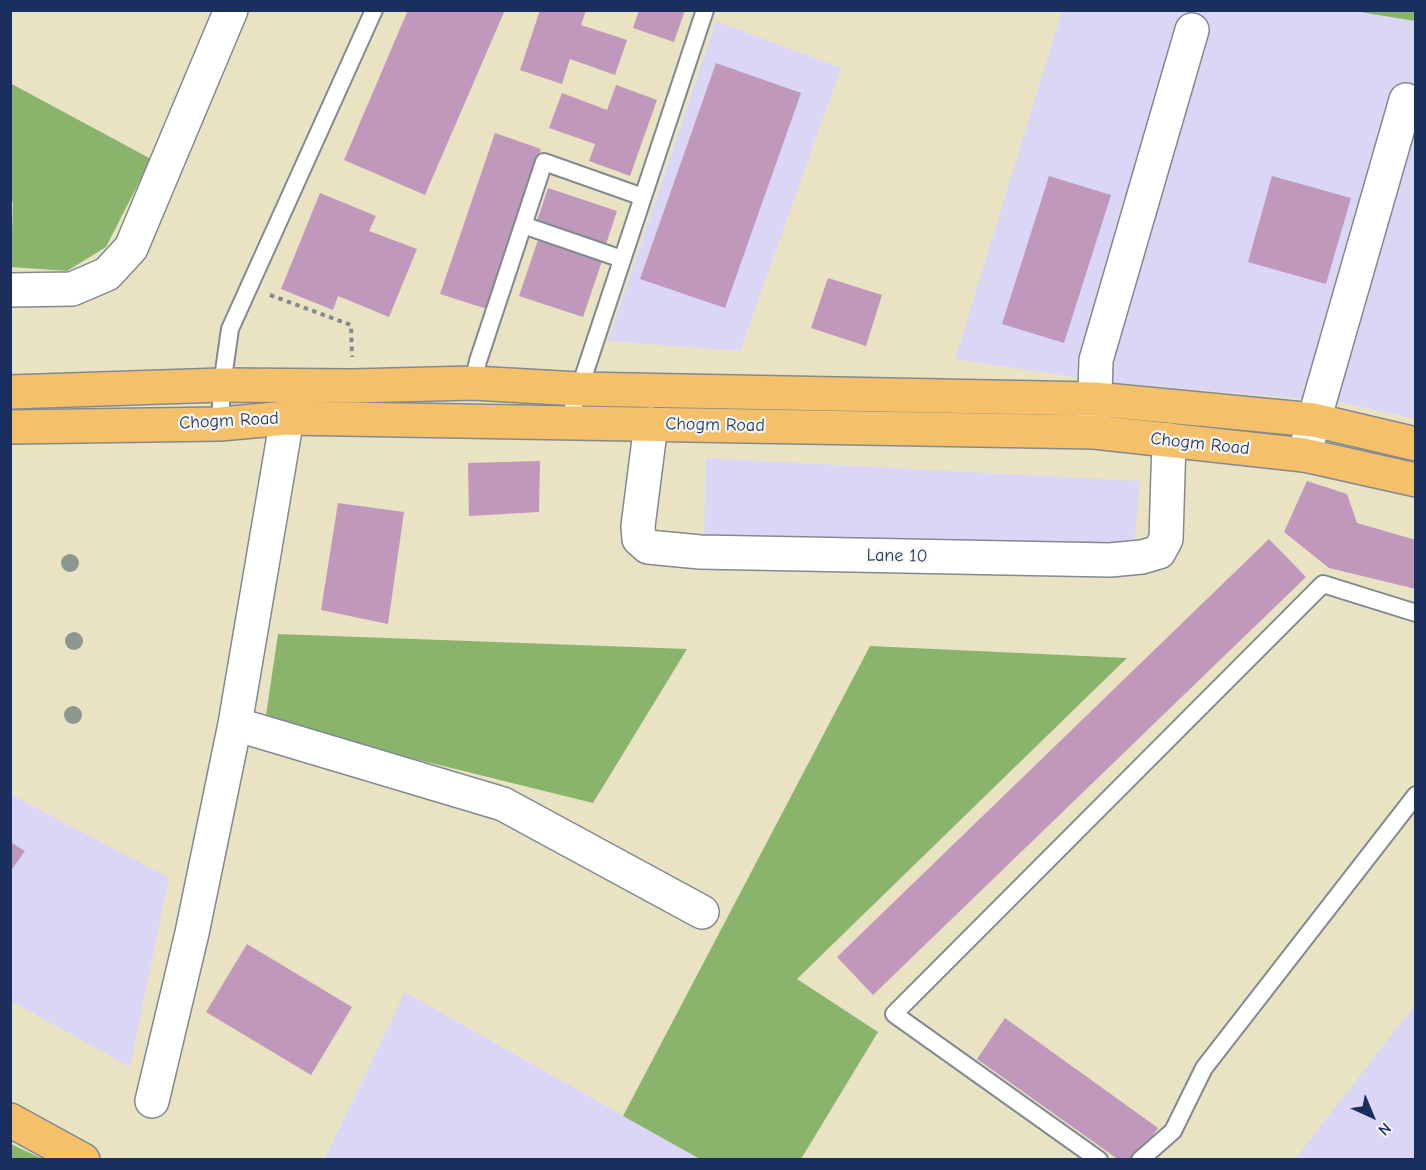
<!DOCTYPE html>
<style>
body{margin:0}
#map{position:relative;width:1426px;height:1170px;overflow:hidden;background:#e9e3c4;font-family:"Comic Neue",sans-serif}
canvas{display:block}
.frame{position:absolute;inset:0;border:12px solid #1b2f5e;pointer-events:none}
.north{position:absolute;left:1342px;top:1086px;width:60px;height:60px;-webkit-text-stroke:4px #f6f6f2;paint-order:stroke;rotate:136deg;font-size:16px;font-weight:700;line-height:24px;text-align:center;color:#1b2f5e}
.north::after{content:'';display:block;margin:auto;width:21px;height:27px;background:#1b2f5e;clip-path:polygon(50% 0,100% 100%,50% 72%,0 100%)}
</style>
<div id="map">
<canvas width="1426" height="1170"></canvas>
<div class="frame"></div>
<div class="north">N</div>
</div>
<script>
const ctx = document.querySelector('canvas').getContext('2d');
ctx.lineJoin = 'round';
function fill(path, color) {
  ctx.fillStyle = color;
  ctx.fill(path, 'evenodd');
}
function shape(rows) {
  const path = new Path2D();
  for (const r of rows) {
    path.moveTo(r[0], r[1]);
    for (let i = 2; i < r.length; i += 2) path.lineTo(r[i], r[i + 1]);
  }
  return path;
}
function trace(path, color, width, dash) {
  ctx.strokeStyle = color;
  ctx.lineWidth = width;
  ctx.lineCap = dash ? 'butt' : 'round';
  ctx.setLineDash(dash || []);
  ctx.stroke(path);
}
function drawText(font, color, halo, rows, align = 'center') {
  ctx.font = font + ' "Comic Neue",sans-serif';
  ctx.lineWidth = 4.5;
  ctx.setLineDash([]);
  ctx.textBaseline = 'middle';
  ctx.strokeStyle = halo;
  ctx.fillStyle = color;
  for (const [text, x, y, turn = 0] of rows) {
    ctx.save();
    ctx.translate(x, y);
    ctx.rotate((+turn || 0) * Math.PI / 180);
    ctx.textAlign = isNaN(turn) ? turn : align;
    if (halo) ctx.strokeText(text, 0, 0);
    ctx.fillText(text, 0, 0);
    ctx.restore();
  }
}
fill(shape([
 [1354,10,1415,21,1415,419,1339,402,1106,382,955,359,1062,11],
 [716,21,841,68,740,351,608,341],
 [706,458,1140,481,1134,547,704,535],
 [10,794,169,878,130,1067,11,1001],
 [405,992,468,1028,700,1159,324,1160],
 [1415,1005,1415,1159,1295,1159]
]), '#dcd6f6');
fill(shape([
 [1354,11,1415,11,1415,21],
 [10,83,151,159,106,247,67,271,11,267,13,202,10,202],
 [278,634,687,649,593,803,265,722],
 [870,646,1127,658,797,979,878,1032,801,1159,700,1159,623,1116],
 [10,1144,11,1144,43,1159,11,1159]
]), '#8ab46c');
fill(shape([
 [408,10,505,10,425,195,344,160],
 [540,10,586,10,581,25,627,40,615,75,570,59,562,84,520,70],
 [639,10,685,10,674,42,633,28],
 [716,63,801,93,725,308,640,279],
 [616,85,657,100,630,176,589,161,595,144,549,128,562,93,607,110],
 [495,133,541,149,487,309,440,294],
 [1049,176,1111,195,1064,343,1002,324],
 [1272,176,1351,198,1326,284,1248,262],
 [548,188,617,211,605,247,536,224],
 [320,193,376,216,369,231,417,249,389,317,338,296,333,310,281,289],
 [538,240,602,261,583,317,519,296],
 [828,278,882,295,866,346,811,328],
 [540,461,539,512,469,516,468,463],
 [1307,481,1347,494,1357,523,1416,540,1416,589,1329,568,1284,532],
 [338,503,404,512,388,624,321,610],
 [1269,539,1306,577,873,995,837,957],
 [10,842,25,851,10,872],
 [247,944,352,1007,311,1075,206,1012],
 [1005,1018,1158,1128,1136,1160,1119,1160,977,1059]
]), '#bf98bb');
const lane = shape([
 [523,225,622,259],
 [473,383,478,361,544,162,643,197],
 [568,423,705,10],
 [220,424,222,385,230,329,374,10],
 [1099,1160,894,1014,1323,584,1416,613],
 [1140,1160,1173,1131,1204,1068,1416,795]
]);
const street = shape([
 [10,290,72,289,107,274,131,248,231,10],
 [651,424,638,526,639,539,648,547,700,552,1110,560,1142,557,1159,552,1166,539,1169,440],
 [1094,427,1096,360,1192,30],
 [1304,455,1406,100],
 [235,724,503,804,702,912],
 [152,1101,192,933,235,724,287,418]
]);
const primary = shape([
 [10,427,220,424,287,418,1094,432,1304,455,1416,480]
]);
const highway = shape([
 [10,392,222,385,353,386,473,383,579,389,1095,399,1314,420,1416,444],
 [10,1120,83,1160]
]);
trace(lane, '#828991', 20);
trace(street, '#828991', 36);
trace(primary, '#828991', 36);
trace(highway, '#828991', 36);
trace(shape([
 [270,295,351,325,352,357]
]), '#828991', 4, [4.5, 4.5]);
trace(lane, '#fff', 16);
trace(street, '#fff', 33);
trace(primary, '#f4c16a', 33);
trace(highway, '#f4c16a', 33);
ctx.fillStyle = '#8c9790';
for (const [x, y] of [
 [70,563],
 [74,641],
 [73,715]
]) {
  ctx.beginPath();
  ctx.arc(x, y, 9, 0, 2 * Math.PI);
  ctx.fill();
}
drawText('18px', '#1b2f5e', '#f6f6f2', [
 ["Chogm Road",229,421,-3],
 ["Chogm Road",715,425,1],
 ["Chogm Road",1200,444,6],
 ["Lane 10",897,556,1]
]);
</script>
